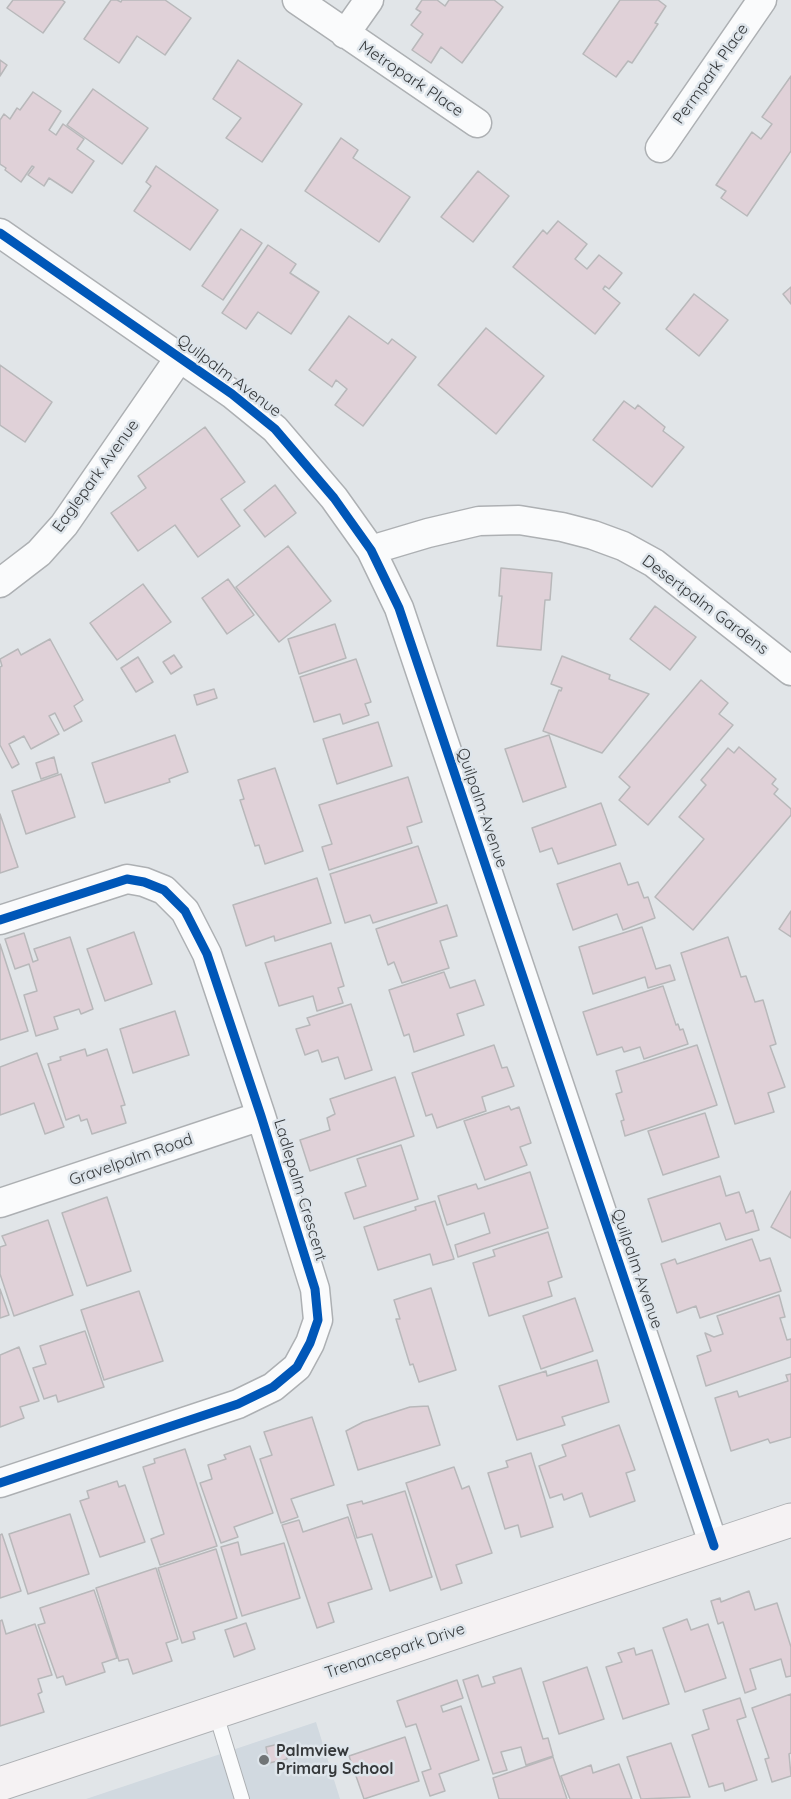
<!DOCTYPE html>
<style>
body{margin:0}
canvas{display:block;background:#e1e5e8}
</style>
<canvas width="791" height="1799"></canvas>
<script>
const ctx = document.querySelector('canvas').getContext('2d');
ctx.lineJoin = 'round';
function fill(path, color) {
  ctx.fillStyle = color;
  ctx.fill(path, 'evenodd');
}
function shape(rows) {
  const path = new Path2D();
  for (const r of rows) {
    path.moveTo(r[0], r[1]);
    for (let i = 2; i < r.length; i += 2) path.lineTo(r[i], r[i + 1]);
  }
  return path;
}
function trace(path, color, width, dash) {
  ctx.strokeStyle = color;
  ctx.lineWidth = width;
  ctx.lineCap = dash ? 'butt' : 'round';
  ctx.setLineDash(dash || []);
  ctx.stroke(path);
}
function drawText(font, color, halo, rows, align = 'center') {
  ctx.font = font + ' Quicksand,sans-serif';
  ctx.lineWidth = 5;
  ctx.setLineDash([]);
  ctx.textBaseline = 'middle';
  ctx.strokeStyle = halo;
  ctx.fillStyle = color;
  for (const [text, x, y, turn = 0] of rows) {
    ctx.save();
    ctx.translate(x, y);
    ctx.rotate((+turn || 0) * Math.PI / 180);
    ctx.textAlign = isNaN(turn) ? turn : align;
    if (halo) ctx.strokeText(text, 0, 0);
    ctx.fillText(text, 0, 0);
    ctx.restore();
  }
}
fill(shape([
 [316,1722,340,1799,86,1799]
]), '#d1d9e0');
const building = shape([
 [13,0,62,0,65,2,43,33,7,8,13,0],
 [111,0,117,0,121,2,122,0,165,0,191,18,165,55,137,36,119,63,84,39,111,0],
 [422,0,437,0,445,6,449,0,494,0,503,7,462,63,441,47,431,63,412,50,423,34,411,25,421,12,416,9,422,0],
 [620,0,658,0,666,6,655,23,658,24,632,63,628,61,616,77,583,54,620,0],
 [0,60,7,65,0,76,0,60],
 [238,60,302,104,262,162,226,138,241,118,213,99,238,60],
 [791,76,791,151,747,216,721,198,726,191,716,185,752,132,761,139,772,124,762,117,791,76],
 [93,89,148,128,122,164,67,125,93,89],
 [33,92,61,111,49,130,56,135,63,124,84,139,77,149,94,161,72,193,49,178,44,186,28,175,34,167,32,166,21,182,5,170,6,168,0,164,0,120,4,114,10,119,17,108,20,110,33,92],
 [341,138,358,150,353,158,410,197,379,242,305,191,341,138],
 [156,166,218,210,190,250,134,211,151,186,146,182,156,166],
 [478,171,509,196,473,242,441,217,478,171],
 [558,221,587,244,575,259,587,269,599,255,622,273,609,289,605,286,603,289,620,303,595,334,513,267,543,230,547,234,558,221],
 [241,229,262,243,223,300,202,286,241,229],
 [268,245,296,264,290,273,319,292,291,334,258,312,246,329,222,313,268,245],
 [791,287,791,304,783,294,791,287],
 [694,294,728,320,699,356,666,329,694,294],
 [349,316,388,344,392,339,416,357,363,426,335,405,347,389,336,380,332,387,309,370,349,316],
 [486,328,544,376,496,434,438,385,486,328],
 [0,365,52,402,25,442,0,425,0,365],
 [624,401,635,409,638,405,665,427,663,431,684,447,652,487,593,440,624,401],
 [205,427,245,482,221,499,240,526,198,557,175,525,138,551,111,513,146,488,138,476,205,427],
 [275,485,296,513,265,537,244,510,275,485],
 [288,546,331,601,279,642,236,587,288,546],
 [501,568,552,573,550,600,545,600,541,650,497,646,502,596,499,596,501,568],
 [228,579,254,615,227,634,202,598,228,579],
 [143,584,171,622,117,660,90,623,143,584],
 [655,606,696,637,670,670,630,639,655,606],
 [335,624,346,658,299,674,288,639,335,624],
 [50,639,83,700,74,706,82,721,64,731,55,713,49,716,59,734,31,749,24,736,9,744,19,764,12,768,0,745,0,667,2,666,0,659,18,649,21,655,50,639],
 [174,655,182,667,171,674,163,662,174,655],
 [562,656,610,675,609,679,649,694,602,753,543,731,559,690,561,691,562,688,551,684,562,656],
 [138,657,153,682,136,692,121,668,138,657],
 [356,659,371,702,365,704,369,715,343,724,340,714,314,722,300,677,356,659],
 [701,680,728,703,719,714,733,725,648,825,619,800,630,787,619,777,701,680],
 [214,689,217,698,197,705,194,695,214,689],
 [378,722,392,766,337,784,323,739,378,722],
 [175,735,188,772,169,779,170,782,105,803,92,763,175,735],
 [549,735,566,787,523,802,505,749,549,735],
 [739,747,776,779,772,784,778,789,774,794,791,809,791,815,693,930,655,897,704,839,679,817,706,785,701,780,728,748,734,753,739,747],
 [54,757,58,773,41,779,36,763,54,757],
 [275,768,303,851,265,864,259,845,255,846,240,800,244,799,238,780,275,768],
 [61,774,75,817,26,834,12,791,61,774],
 [408,777,422,822,407,827,412,843,329,870,322,847,332,844,319,805,408,777],
 [601,803,616,845,558,864,552,848,540,852,532,828,601,803],
 [0,814,18,867,0,873,0,814],
 [418,846,437,903,373,923,370,915,345,923,330,874,418,846],
 [620,863,628,885,638,882,644,898,648,897,655,918,623,930,617,914,573,930,557,884,620,863],
 [317,878,331,923,275,941,274,936,246,946,233,905,317,878],
 [447,905,457,936,440,941,449,968,402,983,394,962,388,965,376,929,447,905],
 [791,911,791,937,779,929,791,911],
 [642,927,656,969,670,965,675,980,648,988,645,977,593,994,579,947,642,927],
 [134,932,152,984,105,1001,87,949,134,932],
 [24,933,33,962,38,960,34,949,70,937,93,1009,81,1014,79,1009,54,1017,58,1029,36,1036,24,995,37,991,29,964,15,969,5,939,24,933],
 [728,937,741,977,746,976,755,1002,763,1000,776,1044,770,1046,785,1087,768,1093,774,1112,735,1124,681,953,728,937],
 [331,943,344,986,338,988,343,1003,317,1011,313,996,279,1006,265,963,331,943],
 [0,944,28,1031,0,1040,0,944],
 [444,972,450,988,475,980,484,1005,457,1014,464,1035,414,1052,409,1034,404,1036,389,990,444,972],
 [663,986,676,1025,678,1024,680,1030,683,1029,688,1044,644,1059,640,1047,624,1052,622,1047,597,1055,583,1012,663,986],
 [351,1004,372,1070,345,1079,338,1057,322,1062,318,1050,305,1055,296,1029,310,1025,307,1018,351,1004],
 [175,1011,189,1055,133,1073,120,1029,175,1011],
 [494,1045,502,1068,507,1067,514,1086,482,1097,486,1111,437,1128,432,1114,426,1116,412,1073,494,1045],
 [697,1045,717,1105,625,1136,621,1121,624,1120,616,1094,622,1092,616,1071,697,1045],
 [85,1049,87,1056,107,1049,125,1105,121,1106,126,1123,92,1134,87,1119,81,1121,79,1115,66,1120,48,1064,61,1060,60,1057,85,1049],
 [37,1053,64,1127,45,1134,34,1103,0,1115,0,1067,37,1053],
 [395,1077,414,1136,310,1171,300,1140,330,1130,327,1118,335,1114,330,1099,395,1077],
 [509,1106,511,1110,519,1107,531,1143,520,1147,527,1165,485,1180,464,1121,509,1106],
 [705,1113,719,1157,663,1175,648,1131,705,1113],
 [401,1145,418,1199,354,1219,345,1193,366,1186,357,1159,401,1145],
 [530,1172,548,1228,458,1257,455,1245,490,1233,484,1213,447,1225,438,1196,476,1184,478,1189,530,1172],
 [720,1176,726,1196,739,1192,746,1213,753,1210,759,1230,726,1240,720,1223,662,1242,648,1199,720,1176],
 [791,1191,791,1238,771,1227,791,1191],
 [107,1197,131,1271,87,1286,62,1213,107,1197],
 [435,1201,454,1259,433,1265,430,1254,378,1270,364,1227,416,1210,415,1207,435,1201],
 [48,1220,73,1295,14,1316,0,1274,0,1247,6,1245,2,1236,48,1220],
 [548,1232,562,1277,548,1282,552,1296,489,1316,473,1263,495,1256,493,1250,548,1232],
 [752,1239,760,1261,770,1258,781,1291,700,1318,696,1306,677,1313,661,1264,675,1259,677,1264,752,1239],
 [431,1288,456,1370,419,1382,413,1364,410,1365,396,1319,400,1319,394,1300,431,1288],
 [0,1289,9,1315,0,1318,0,1289],
 [139,1291,163,1361,104,1380,81,1310,139,1291],
 [779,1295,785,1317,780,1318,787,1340,791,1339,791,1357,706,1386,697,1356,711,1351,705,1333,714,1337,723,1334,717,1316,779,1295],
 [575,1298,593,1351,541,1369,523,1316,575,1298],
 [85,1331,104,1387,58,1402,56,1395,44,1399,33,1368,46,1364,40,1346,85,1331],
 [19,1347,39,1401,20,1407,24,1418,0,1427,0,1355,19,1347],
 [597,1360,609,1402,562,1417,565,1425,517,1440,499,1386,546,1371,547,1376,597,1360],
 [791,1374,791,1437,770,1443,768,1439,731,1451,715,1398,737,1391,739,1397,788,1381,786,1375,791,1374],
 [428,1406,440,1445,358,1470,346,1431,363,1422,410,1407,428,1406],
 [312,1417,334,1485,291,1499,298,1517,281,1523,260,1459,272,1455,264,1432,312,1417],
 [619,1425,635,1470,626,1473,635,1501,590,1517,582,1493,564,1500,562,1494,550,1498,539,1466,566,1456,562,1445,619,1425],
 [250,1446,273,1513,234,1527,238,1537,221,1543,200,1483,212,1479,208,1465,226,1459,224,1455,250,1446],
 [185,1449,217,1546,160,1565,151,1539,164,1534,143,1467,155,1463,154,1459,185,1449],
 [531,1453,553,1527,521,1537,518,1525,505,1529,488,1473,508,1467,506,1461,531,1453],
 [454,1467,462,1489,469,1486,492,1553,456,1565,462,1583,441,1590,406,1483,454,1467],
 [117,1481,119,1487,125,1485,145,1542,100,1557,80,1501,89,1498,87,1491,117,1481],
 [405,1491,432,1577,390,1591,372,1534,357,1538,347,1505,362,1501,363,1504,405,1491],
 [70,1514,89,1574,28,1594,9,1534,70,1514],
 [348,1517,372,1589,328,1603,334,1622,317,1628,282,1525,299,1520,303,1532,348,1517],
 [2,1534,21,1591,0,1598,0,1535,2,1534],
 [238,1542,241,1555,284,1543,300,1598,242,1616,221,1547,238,1542],
 [216,1549,237,1618,193,1632,195,1639,182,1643,158,1568,216,1549],
 [156,1568,178,1639,166,1643,172,1661,133,1674,128,1659,119,1661,96,1588,156,1568],
 [94,1590,117,1658,102,1663,105,1672,66,1685,63,1676,57,1678,38,1625,45,1623,40,1608,94,1590],
 [749,1591,755,1610,777,1603,791,1647,791,1676,786,1677,781,1659,750,1669,756,1689,745,1693,723,1622,718,1624,711,1601,720,1598,721,1602,749,1591],
 [687,1619,691,1630,708,1624,726,1678,685,1692,663,1628,687,1619],
 [2,1620,6,1634,35,1624,52,1675,38,1679,42,1692,38,1694,44,1712,0,1726,0,1621,2,1620],
 [246,1623,255,1649,234,1657,225,1630,246,1623],
 [634,1648,636,1655,652,1650,669,1704,623,1719,606,1667,622,1662,618,1653,634,1648],
 [587,1667,604,1719,559,1734,543,1682,587,1667],
 [521,1668,543,1739,548,1738,553,1756,526,1765,521,1747,501,1752,507,1770,493,1774,463,1680,478,1675,482,1687,495,1683,493,1677,521,1668],
 [457,1680,463,1698,441,1706,443,1712,461,1706,479,1760,439,1774,445,1791,430,1796,422,1772,431,1769,416,1724,406,1727,397,1701,457,1680],
 [791,1694,791,1753,789,1754,791,1776,772,1782,765,1759,769,1758,752,1708,791,1694],
 [740,1698,746,1717,737,1720,757,1780,725,1791,723,1783,709,1787,692,1735,709,1729,703,1710,740,1698],
 [405,1737,419,1781,364,1799,349,1756,405,1737],
 [283,1743,287,1759,269,1763,266,1747,283,1743],
 [671,1743,690,1797,641,1799,627,1757,671,1743],
 [553,1757,567,1799,499,1799,493,1778,553,1757],
 [619,1764,632,1799,570,1799,561,1776,591,1765,593,1773,619,1764]
]);
fill(building, '#e0d1d8');
trace(building, '#b8b8ba', 1.5);
const lane = shape([
 [215,1711,242,1799]
]);
const street = shape([
 [297,0,477,123],
 [345,34,369,0],
 [660,148,762,0],
 [0,233,232,394,275,429,334,498,371,550,399,608,714,1546],
 [371,550,428,533,479,521,519,520,562,527,593,535,623,546,654,563,791,671],
 [0,583,39,553,64,525,180,357],
 [0,920,127,879,144,882,164,890,185,911,207,954,261,1116,315,1289,318,1320,310,1343,297,1367,273,1387,238,1404,0,1483],
 [0,1203,261,1116]
]);
const secondary = shape([
 [0,1784,791,1520]
]);
trace(lane, '#adb0b3', 16);
trace(street, '#adb0b3', 31);
trace(secondary, '#adb0b3', 35);
trace(lane, '#fafbfc', 14);
trace(street, '#fafbfc', 28);
trace(secondary, '#f5f2f3', 33);
trace(shape([
 [0,233,232,394,275,429,334,498,371,550,399,608,714,1546],
 [0,920,127,879,144,882,164,890,185,911,207,954,261,1116,315,1289,318,1320,310,1343,297,1367,273,1387,238,1404,0,1483]
]), '#0057b8', 9);
for (const [x, y, r, color] of [
 [264,1760,6,"#717577"]
]) {
  const dot = new Path2D();
  dot.arc(x, y, r, 0, 2 * Math.PI);
  ctx.fillStyle = color;
  ctx.fill(dot);
  trace(dot, '#dee5eb', 2);
}
drawText('16px', '#35383a', '#dee5eb', [
 ["Permpark Place",711,74,-55],
 ["Metropark Place",411,79,34],
 ["Quilpalm Avenue",229,376,37],
 ["Eaglepark Avenue",96,476,-54],
 ["Desertpalm Gardens",705,605,37],
 ["Quilpalm Avenue",482,808,71],
 ["Gravelpalm Road",131,1160,-19],
 ["Ladlepalm Crescent",300,1190,73],
 ["Quilpalm Avenue",637,1269,71],
 ["Trenancepark Drive",395,1651,-18]
]);
drawText('bold 16px', '#35383a', '#dee5eb', [
 ["Palmview",276,1751],
 ["Primary School",276,1769]
], 'left');
</script>
